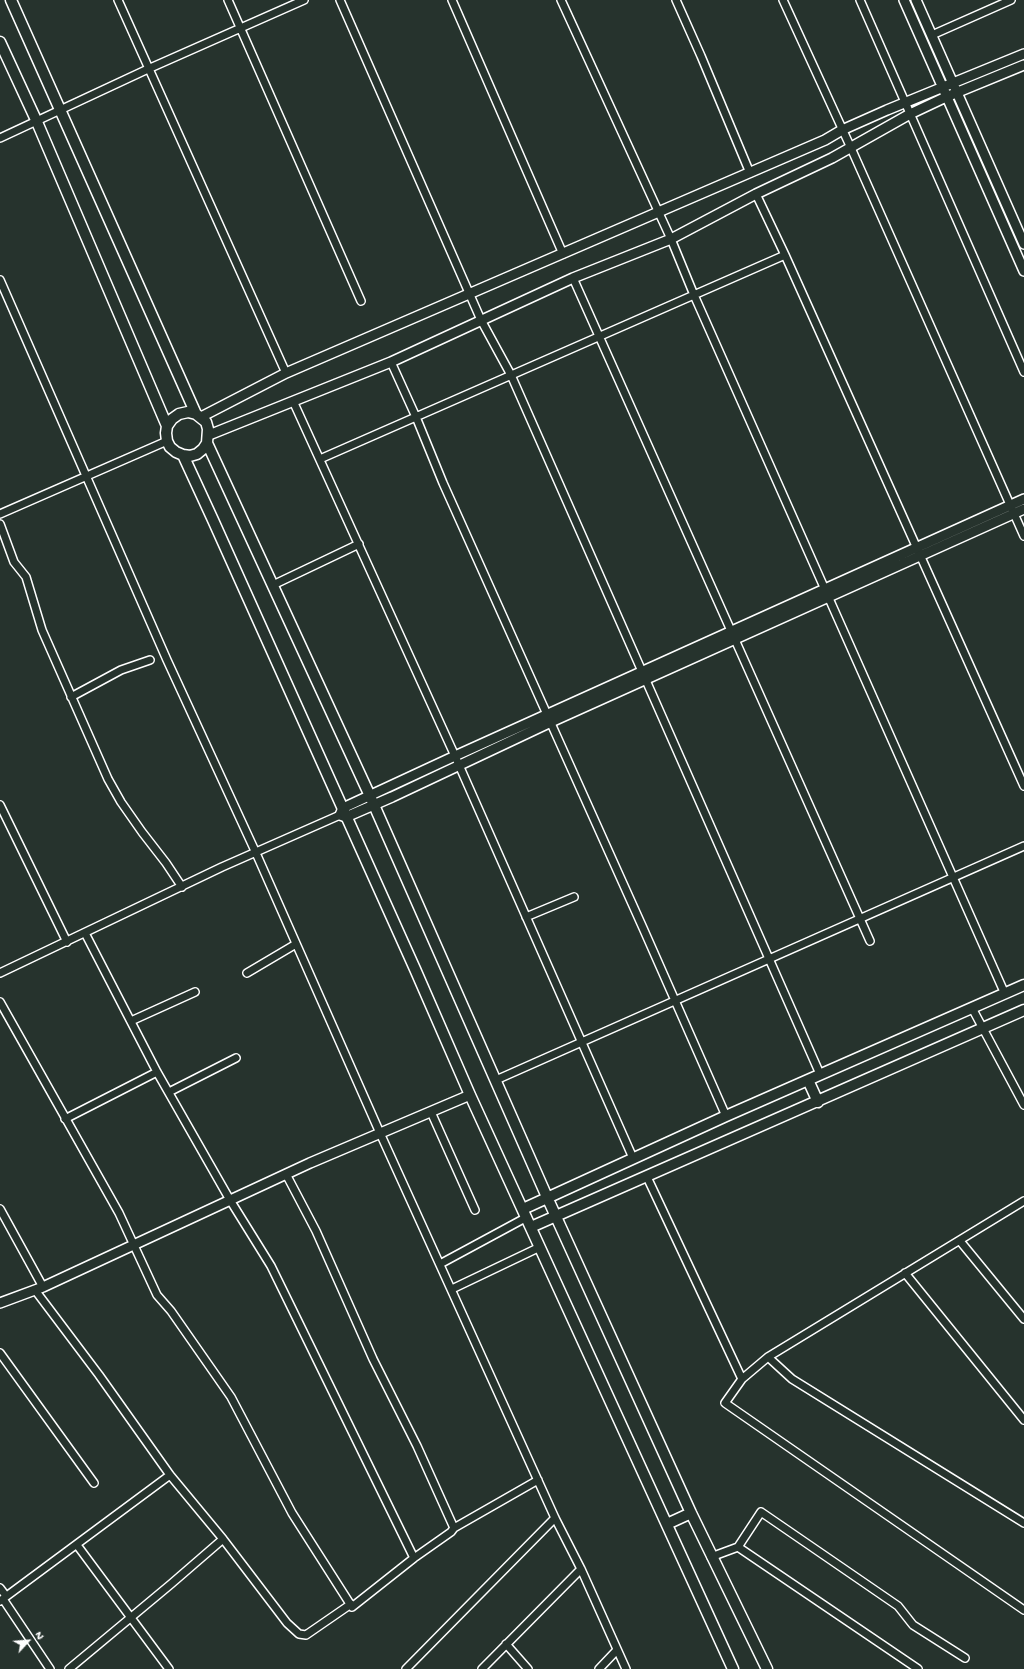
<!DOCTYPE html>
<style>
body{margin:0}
#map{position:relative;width:1024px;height:1669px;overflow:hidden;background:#26332d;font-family:"Gochi Hand",sans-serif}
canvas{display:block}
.north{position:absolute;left:8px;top:1621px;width:40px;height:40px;-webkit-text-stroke:3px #26332d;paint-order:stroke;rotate:64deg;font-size:11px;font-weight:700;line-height:16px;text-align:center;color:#fff}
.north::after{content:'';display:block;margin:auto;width:14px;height:18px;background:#fff;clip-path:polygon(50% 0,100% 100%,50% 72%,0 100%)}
</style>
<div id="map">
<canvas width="1024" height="1669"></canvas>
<div class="north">N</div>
</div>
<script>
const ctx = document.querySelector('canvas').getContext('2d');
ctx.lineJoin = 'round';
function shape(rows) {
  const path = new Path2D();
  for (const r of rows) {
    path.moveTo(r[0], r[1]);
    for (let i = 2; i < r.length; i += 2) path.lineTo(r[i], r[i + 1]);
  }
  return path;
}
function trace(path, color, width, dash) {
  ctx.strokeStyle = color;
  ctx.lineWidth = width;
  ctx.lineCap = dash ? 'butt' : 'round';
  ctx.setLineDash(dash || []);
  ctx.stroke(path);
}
const minor = shape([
 [118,0,286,373],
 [228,0,361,301],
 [340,0,481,320,511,375,820,1074],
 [452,0,563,254],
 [561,0,671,239,694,295,1005,994],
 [676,0,701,56,750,173],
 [783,0,851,148,1024,536],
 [860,0,1024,372],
 [932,35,1011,0],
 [0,138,148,69,304,0],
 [756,194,785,255,1024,786],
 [573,278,870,941],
 [0,280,167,660,256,853,380,1133,555,1518,581,1569,626,1669],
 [391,362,416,417,443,483,643,928,726,1116],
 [293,401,455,756,633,1158],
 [320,459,785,255],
 [0,514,167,441],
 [0,524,14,562,26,577,42,630,108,779,121,802,142,832,166,863,182,887],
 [273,585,359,544],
 [71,697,121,670,150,660],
 [0,805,67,942],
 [526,917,574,897],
 [85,933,157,1072,230,1200,271,1266,414,1558],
 [0,973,222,867,340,815],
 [247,973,296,944],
 [0,1002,119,1213,157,1295,171,1311,231,1397,292,1513,352,1607,414,1558,451,1532,454,1528,538,1480],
 [972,1008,1024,1105],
 [131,1021,195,992],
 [496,1080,1024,846],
 [169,1092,236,1058],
 [431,1112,475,1210],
 [65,1119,157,1072],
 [286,1174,316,1231,373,1359,417,1446,454,1528],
 [647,1177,742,1379,768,1357,1024,1201],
 [0,1209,43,1287],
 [960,1241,1024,1319],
 [440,1264,527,1217],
 [905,1273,1024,1420],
 [452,1289,540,1247],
 [35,1290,99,1375,170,1475,223,1539,287,1623,299,1634,306,1635,351,1604],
 [0,1353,94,1483],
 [768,1357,792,1379,1024,1523],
 [742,1379,725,1403,1024,1610],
 [77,1545,169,1669],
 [738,1547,761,1512,898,1606,913,1625,965,1658],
 [711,1557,738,1547,918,1669],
 [0,1588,6,1596],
 [3,1599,50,1669],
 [0,1601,170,1475],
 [506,1644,528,1669],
 [69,1669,171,1584,223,1539],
 [406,1669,555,1518],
 [482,1669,581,1569],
 [599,1669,617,1650]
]);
const tertiary = shape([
 [904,0,1024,271],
 [916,0,1024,244],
 [201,417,286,373,825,140,842,130,887,110,1024,54],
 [209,435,391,362,573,278,671,239,756,194,832,158,910,114,946,97,1024,65],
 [1024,499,455,756,343,808,340,815,346,817,392,797,551,722,1024,509],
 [0,1303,43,1287,310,1163,470,1095]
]);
const secondary = shape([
 [11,0,196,414,206,422,208,429,207,443,203,449,197,454,190,456,183,455,176,452,170,447,167,441,166,433,167,426,172,419,179,414,188,412,196,414],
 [0,42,37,122,167,426],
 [207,443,370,796,547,1197,691,1513,767,1669],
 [183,455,213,520,415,969,470,1095,733,1669],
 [808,1080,818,1102],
 [523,1209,726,1116,1024,985],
 [531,1227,1024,1010],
 [667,1524,691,1513]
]);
trace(minor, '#fff', 10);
trace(tertiary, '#fff', 12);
trace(secondary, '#fff', 13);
trace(minor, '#26332d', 7);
trace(tertiary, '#26332d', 9);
trace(secondary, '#26332d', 10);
</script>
